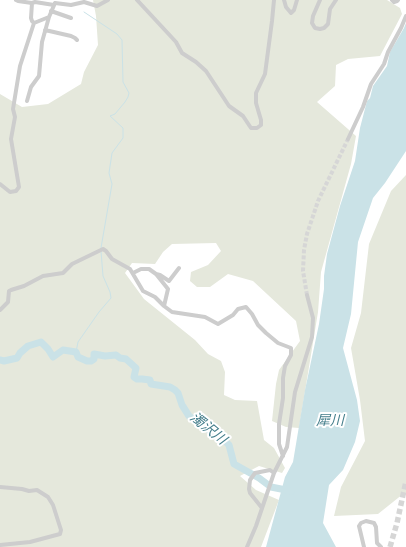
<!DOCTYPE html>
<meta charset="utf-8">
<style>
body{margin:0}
canvas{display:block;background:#fff}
</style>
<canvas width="406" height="547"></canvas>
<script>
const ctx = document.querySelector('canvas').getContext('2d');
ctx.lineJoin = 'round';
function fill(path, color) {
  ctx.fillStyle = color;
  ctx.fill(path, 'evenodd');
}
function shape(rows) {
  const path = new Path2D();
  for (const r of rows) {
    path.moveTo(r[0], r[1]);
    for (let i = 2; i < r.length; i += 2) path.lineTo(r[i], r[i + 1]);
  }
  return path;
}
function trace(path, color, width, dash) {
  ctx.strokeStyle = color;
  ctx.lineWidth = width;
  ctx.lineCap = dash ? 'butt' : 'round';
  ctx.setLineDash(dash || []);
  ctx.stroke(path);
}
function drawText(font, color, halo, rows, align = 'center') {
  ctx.font = font + ' "Space Grotesk","Noto Sans JP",sans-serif';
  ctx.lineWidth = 4;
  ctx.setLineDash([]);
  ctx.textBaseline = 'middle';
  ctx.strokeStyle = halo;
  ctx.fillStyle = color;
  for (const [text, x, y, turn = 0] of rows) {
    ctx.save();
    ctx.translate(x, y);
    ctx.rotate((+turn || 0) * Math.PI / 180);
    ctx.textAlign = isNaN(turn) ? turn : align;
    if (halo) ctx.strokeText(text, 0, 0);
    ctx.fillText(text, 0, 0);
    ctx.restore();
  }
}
fill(shape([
 [93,0,387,0,400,8,402,14,380,56,348,59,336,65,335,86,317,102,356,136,351,164,321,272,318,312,299,428,286,427,272,421,276,384,279,370,300,341,296,321,253,281,228,274,210,287,197,287,190,281,191,272,208,265,221,251,216,243,172,244,163,252,155,264,132,263,125,273,144,299,195,340,208,354,221,361,225,372,224,395,235,400,257,401,264,440,274,448,285,468,282,473,259,466,240,476,256,490,279,500,261,547,0,547,0,94,22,107,48,104,81,84,84,72,98,45,96,16],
 [406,175,406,495,403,494,378,514,334,516,341,487,365,441,360,400,351,348,361,313,369,244,391,191]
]), '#e5e8dc');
fill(shape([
 [406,23,406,151,385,183,373,198,358,242,351,314,343,348,357,400,360,421,355,442,343,470,329,485,323,523,336,547,266,547,285,477,293,462,305,390,319,324,324,289,324,276,327,254,340,206,355,161,360,128,367,101,370,98,373,86,387,66,390,52,404,28]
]), '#cae2e7');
trace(shape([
 [84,12,117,34,122,40,123,82,129,93,128,97,125,102,115,114,110,116,123,128,123,138,112,153,109,173,112,184,101,248],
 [76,352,78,342,99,312,111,298,110,292,103,276,101,251]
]), '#cae2e7', 1);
trace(shape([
 [0,360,4,361,17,358,20,353,28,346,41,342,48,349,53,357,63,350,76,352,78,357,87,361,91,361,94,359,94,354,105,356,116,355,120,358,126,359,136,368,134,377,137,379,142,379,150,380,151,384,170,387,175,390,178,393,182,405,189,416,208,429,214,435,222,438,229,445,234,464,259,478,271,487,291,491]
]), '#cae2e7', 7);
trace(shape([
 [307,295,303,271,304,250,307,234,318,201,348,139]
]), '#d6d6d6', 4, [4, 2]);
trace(shape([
 [390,547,397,523,406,481]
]), '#d6d6d6', 5.5, [5.5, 3]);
trace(shape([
 [16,0,18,1,32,3],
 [137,0,176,42,182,53,196,62,206,71,229,106,243,116,251,128,257,128,261,125,261,120,256,103,256,93,265,74,272,21,274,0],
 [284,0,286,7,291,13,294,10,297,0],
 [320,0,313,16,312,23,315,28,320,29,324,28,328,24,330,9,336,0],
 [392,0,394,2,397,1,398,0],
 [55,3,71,5,84,2,97,6,108,0],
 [51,11,71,18],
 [34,23,49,17,55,3],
 [45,30,71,36,75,38,77,40],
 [27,101,31,87,39,76,42,42,49,17],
 [348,139,363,107,371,84,384,64,388,52,401,28,406,16],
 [0,184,10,192,16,191,19,187,11,139,15,117,13,109,20,66,34,23,32,21,31,18,32,3,35,2,54,5],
 [133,273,141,269,149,269,156,274,168,289,164,306],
 [156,274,160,275,169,281,179,268],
 [0,310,8,302,9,291,11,290,24,286,43,276,63,273,72,264,103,249,106,251,112,259,130,269,143,291,155,297,164,306,172,312,205,317,218,324,233,315,238,309,246,307,252,314,258,325,266,333,278,343,291,348,291,355,285,366,283,378,283,398,279,424,279,444,283,456],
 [0,487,22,489,29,491,37,490,48,497,53,505,61,530,60,534,30,542,0,545],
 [262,508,250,493,249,489,250,480,255,473,270,470,274,473],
 [247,547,256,526,274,473,287,447,295,392,312,337,313,318,307,295],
 [364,547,359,526,361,523,366,521,374,523,376,527,377,543,381,547]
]), '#cdcdcd', 4);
drawText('italic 14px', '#447e8b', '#fff', [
 ["犀川",330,421],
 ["濁沢川",208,429,39]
]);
</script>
